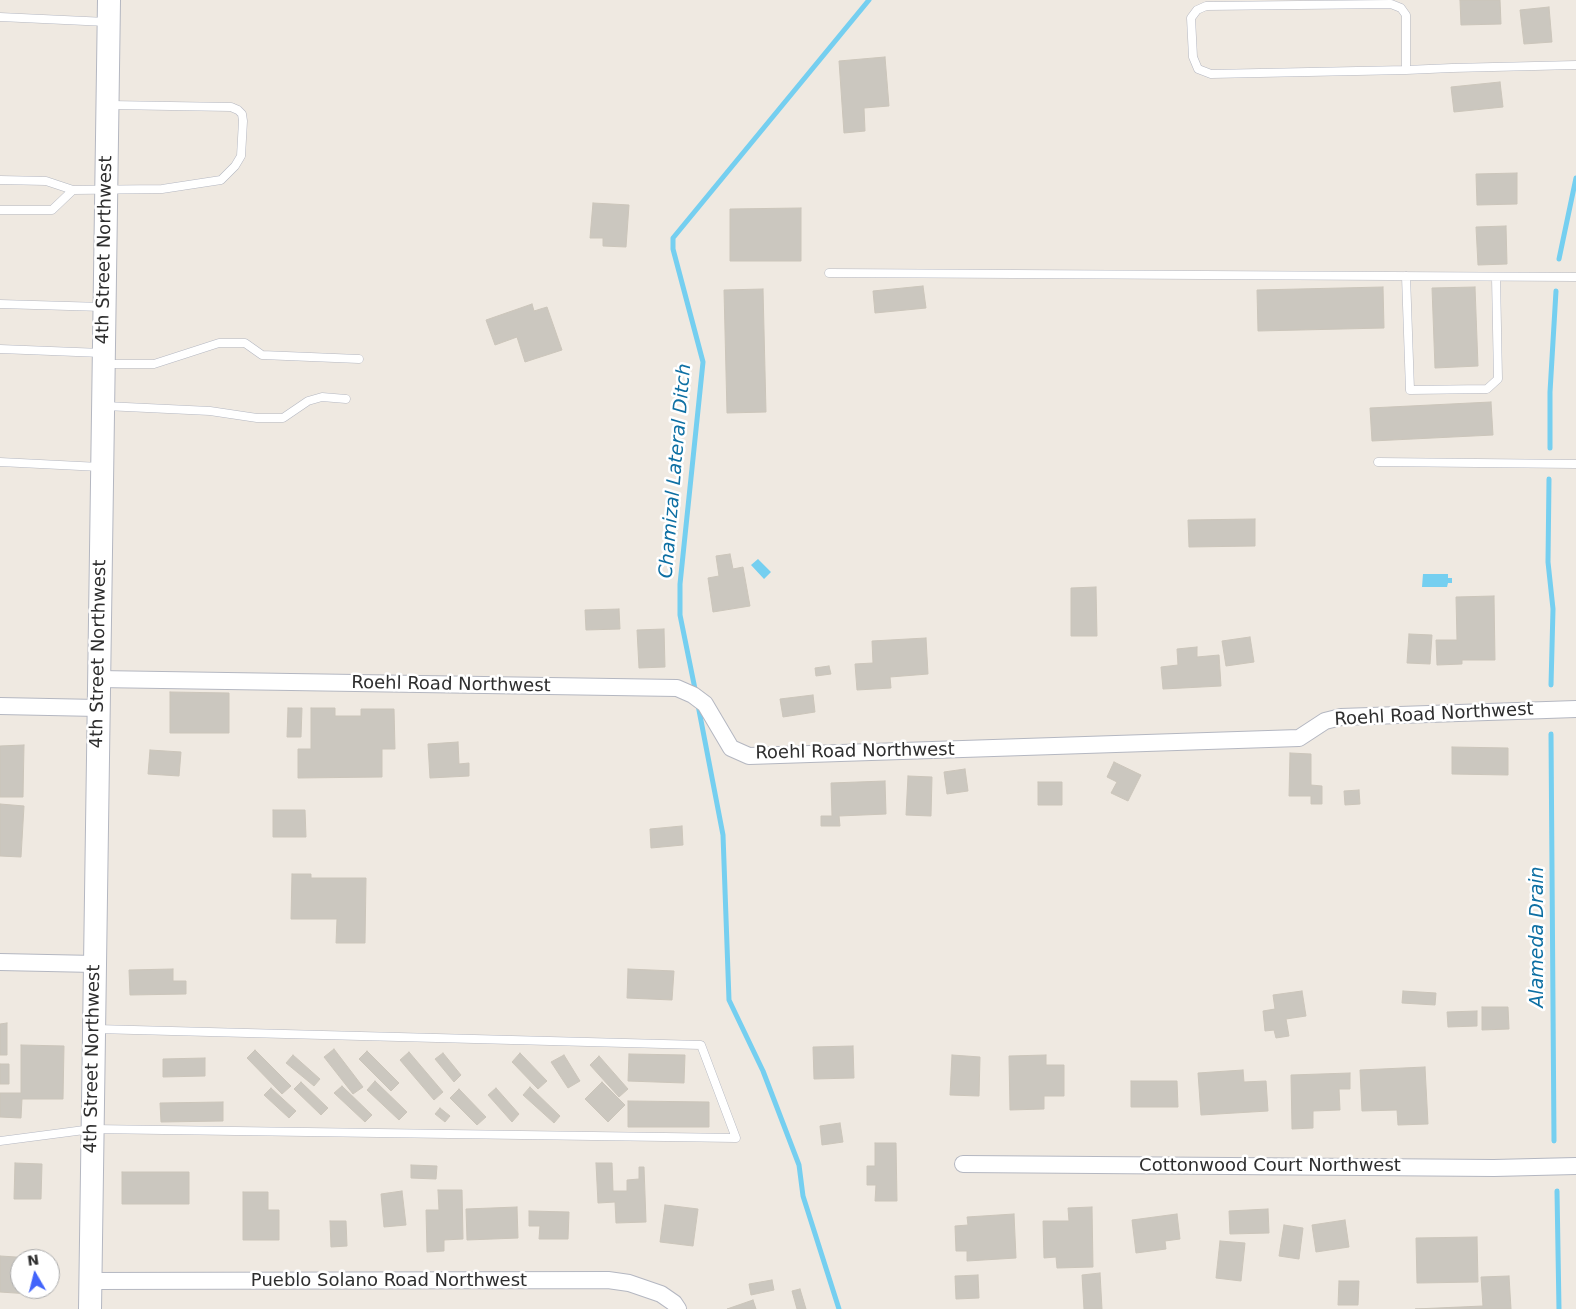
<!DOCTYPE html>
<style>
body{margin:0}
#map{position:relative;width:1576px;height:1309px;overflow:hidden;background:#efe9e1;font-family:"DejaVu Sans",sans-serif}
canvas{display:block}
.north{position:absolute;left:10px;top:1249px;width:50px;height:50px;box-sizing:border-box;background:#fff;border:1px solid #ababab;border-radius:50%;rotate:352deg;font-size:14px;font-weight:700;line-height:20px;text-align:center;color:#2e2e2e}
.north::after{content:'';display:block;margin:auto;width:18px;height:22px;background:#4264fb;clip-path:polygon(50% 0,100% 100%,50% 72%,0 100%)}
</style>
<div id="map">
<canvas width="1576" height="1309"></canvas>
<div class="north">N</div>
</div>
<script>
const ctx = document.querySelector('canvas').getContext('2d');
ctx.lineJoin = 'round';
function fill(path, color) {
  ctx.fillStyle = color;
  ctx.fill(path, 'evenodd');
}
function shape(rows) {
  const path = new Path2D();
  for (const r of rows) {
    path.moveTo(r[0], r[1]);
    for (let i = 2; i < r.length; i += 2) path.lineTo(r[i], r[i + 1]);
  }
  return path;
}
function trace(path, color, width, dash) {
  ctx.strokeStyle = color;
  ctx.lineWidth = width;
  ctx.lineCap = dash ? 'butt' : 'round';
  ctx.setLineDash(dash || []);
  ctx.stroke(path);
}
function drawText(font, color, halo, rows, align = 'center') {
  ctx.font = font + ' "DejaVu Sans",sans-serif';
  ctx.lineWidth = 5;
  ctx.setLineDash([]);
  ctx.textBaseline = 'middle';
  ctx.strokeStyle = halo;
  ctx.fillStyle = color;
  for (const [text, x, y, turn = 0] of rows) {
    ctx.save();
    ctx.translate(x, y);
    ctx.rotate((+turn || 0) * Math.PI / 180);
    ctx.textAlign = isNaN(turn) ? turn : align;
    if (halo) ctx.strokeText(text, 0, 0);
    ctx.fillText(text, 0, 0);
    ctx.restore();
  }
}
fill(shape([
 [758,559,771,572,764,579,751,565],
 [1423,574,1448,574,1448,578,1452,578,1452,583,1448,583,1447,587,1422,587]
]), '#75cff0');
trace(shape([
 [1559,259,1576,178],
 [1550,448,1550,392,1556,291],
 [1549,479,1548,562,1553,609,1551,685],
 [695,689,680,615,680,584,703,362,673,249,673,238,869,0],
 [698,705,723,835,729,1000,763,1071,799,1165,803,1196,839,1309],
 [1551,734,1554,1141],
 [1557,1191,1559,1309]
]), '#75cff0', 5);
const building = shape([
 [1460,0,1500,0,1501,24,1461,25,1460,0],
 [1549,7,1552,42,1524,44,1520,10,1549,7],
 [885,57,889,106,864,108,865,131,844,133,839,61,885,57],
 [1500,82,1503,107,1454,112,1451,87,1500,82],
 [1517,173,1517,204,1477,205,1476,174,1517,173],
 [593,203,629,205,626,247,603,246,603,238,590,238,593,203],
 [801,208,801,261,730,261,730,209,801,208],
 [1506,226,1507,264,1478,265,1476,227,1506,226],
 [923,286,926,308,875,313,873,291,923,286],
 [1383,287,1384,328,1258,331,1257,290,1383,287],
 [1475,287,1478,366,1435,368,1432,288,1475,287],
 [763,289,766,412,727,413,724,290,763,289],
 [532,304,534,311,547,307,562,350,525,362,517,337,495,345,486,320,532,304],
 [1491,402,1493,435,1372,441,1370,408,1491,402],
 [1255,519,1255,546,1189,547,1188,520,1255,519],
 [730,554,733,569,743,567,750,606,713,612,708,578,719,576,716,556,730,554],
 [1096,587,1097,636,1071,636,1071,588,1096,587],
 [1494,596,1495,660,1462,660,1462,664,1437,665,1436,640,1457,640,1456,597,1494,596],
 [619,609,620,629,586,630,585,610,619,609],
 [664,629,665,667,639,668,637,630,664,629],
 [1409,634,1432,635,1430,664,1407,663,1409,634],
 [1250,637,1254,662,1226,666,1222,641,1250,637],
 [926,638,928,674,890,677,891,688,857,690,855,664,873,663,872,641,926,638],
 [1197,647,1197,657,1219,655,1221,686,1163,689,1161,667,1178,665,1177,649,1197,647],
 [829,666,831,674,816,676,815,668,829,666],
 [170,692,229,693,229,733,170,733,170,692],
 [813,695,815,712,783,717,780,699,813,695],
 [288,708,302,708,301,737,287,737,288,708],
 [311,708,335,708,335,716,361,716,361,709,394,709,395,749,382,749,382,777,298,778,298,749,311,749,311,708],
 [458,742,459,764,469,763,469,776,430,778,428,744,458,742],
 [24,745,23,797,0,797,0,746,24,745],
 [1452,747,1508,748,1508,775,1452,774,1452,747],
 [150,750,181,752,179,776,148,774,150,750],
 [1290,753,1311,754,1311,785,1322,786,1322,804,1311,804,1311,796,1289,796,1290,753],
 [1114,762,1141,775,1128,801,1111,793,1117,782,1107,777,1114,762],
 [965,769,968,791,947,794,944,772,965,769],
 [908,776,932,777,931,816,906,815,908,776],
 [885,781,886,814,839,816,840,826,821,826,821,816,832,816,831,783,885,781],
 [1038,782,1062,782,1062,805,1038,805,1038,782],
 [1359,790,1360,804,1345,805,1344,791,1359,790],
 [0,804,24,806,21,857,0,856,0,804],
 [273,810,305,810,306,837,273,837,273,810],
 [682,826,683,845,651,848,650,829,682,826],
 [292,874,311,874,311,878,366,878,365,943,336,943,337,919,291,919,292,874],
 [173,969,173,981,186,981,186,994,130,995,129,970,173,969],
 [628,969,674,971,672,1000,627,998,628,969],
 [1302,991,1306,1016,1286,1019,1289,1036,1276,1038,1274,1030,1265,1031,1263,1011,1275,1009,1273,995,1302,991],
 [1403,991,1436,993,1435,1005,1402,1003,1403,991],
 [1482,1007,1508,1007,1509,1029,1482,1030,1482,1007],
 [1477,1011,1477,1026,1448,1027,1447,1012,1477,1011],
 [7,1023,7,1055,0,1055,0,1024,7,1023],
 [21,1045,64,1046,63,1099,22,1099,21,1118,0,1117,0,1093,21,1093,21,1045],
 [853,1046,854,1078,814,1079,813,1047,853,1046],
 [334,1049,363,1087,353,1094,324,1057,334,1049],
 [255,1050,291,1086,282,1094,247,1058,255,1050],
 [367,1051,399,1083,391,1091,359,1059,367,1051],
 [409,1052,443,1092,434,1100,400,1060,409,1052],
 [443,1053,461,1075,454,1082,435,1059,443,1053],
 [520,1053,547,1081,538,1089,512,1062,520,1053],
 [629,1054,685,1055,684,1083,628,1081,629,1054],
 [293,1055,320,1079,314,1086,286,1063,293,1055],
 [564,1055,580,1081,568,1088,551,1062,564,1055],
 [952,1055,980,1057,979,1096,950,1095,952,1055],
 [1046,1055,1046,1065,1064,1065,1064,1096,1044,1096,1044,1109,1010,1110,1009,1056,1046,1055],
 [599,1056,628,1089,619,1097,590,1065,599,1056],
 [205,1058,205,1076,163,1077,163,1059,205,1058],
 [0,1064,9,1064,9,1084,0,1084,0,1064],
 [1425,1067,1428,1124,1398,1125,1397,1110,1362,1111,1360,1070,1425,1067],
 [1243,1070,1244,1082,1266,1081,1268,1111,1201,1115,1198,1073,1243,1070],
 [1350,1073,1350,1089,1339,1089,1340,1110,1313,1111,1313,1128,1292,1129,1291,1075,1350,1073],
 [375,1081,407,1112,399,1120,367,1090,375,1081],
 [1131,1081,1177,1081,1178,1107,1131,1107,1131,1081],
 [301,1082,328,1108,321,1115,294,1089,301,1082],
 [602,1082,625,1105,608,1122,585,1099,602,1082],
 [342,1086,372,1115,365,1122,334,1093,342,1086],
 [530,1087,560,1116,554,1123,523,1095,530,1087],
 [271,1088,296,1111,289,1118,264,1095,271,1088],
 [496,1088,519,1114,512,1122,488,1095,496,1088],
 [459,1089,486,1117,477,1125,450,1098,459,1089],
 [628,1101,709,1102,709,1127,628,1127,628,1101],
 [223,1102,223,1121,161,1122,160,1103,223,1102],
 [440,1108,450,1116,445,1122,435,1114,440,1108],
 [840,1123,843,1142,822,1145,820,1126,840,1123],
 [875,1143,896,1143,897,1201,875,1201,876,1185,867,1185,867,1166,875,1166,875,1143],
 [15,1163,42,1164,41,1199,14,1199,15,1163],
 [596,1163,612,1163,613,1191,627,1191,627,1180,639,1179,639,1167,644,1167,646,1222,616,1223,615,1202,598,1203,596,1163],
 [411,1165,437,1166,436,1179,411,1178,411,1165],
 [122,1172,189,1172,189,1204,122,1204,122,1172],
 [438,1190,462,1190,463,1239,444,1240,444,1251,427,1252,426,1210,439,1210,438,1190],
 [402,1191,406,1225,384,1227,381,1194,402,1191],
 [243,1192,268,1192,268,1210,279,1210,279,1240,243,1240,243,1192],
 [665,1205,698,1209,693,1246,660,1242,665,1205],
 [517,1207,518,1238,467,1240,466,1209,517,1207],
 [1092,1207,1093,1267,1057,1268,1056,1257,1044,1258,1043,1221,1069,1221,1068,1208,1092,1207],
 [1268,1209,1269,1233,1230,1234,1229,1211,1268,1209],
 [529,1211,569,1212,568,1239,539,1239,540,1226,529,1226,529,1211],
 [1014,1214,1016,1258,967,1261,967,1251,956,1251,955,1226,968,1225,967,1217,1014,1214],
 [1177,1214,1180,1239,1165,1241,1166,1249,1136,1253,1132,1220,1177,1214],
 [1345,1220,1349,1247,1316,1252,1312,1225,1345,1220],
 [330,1221,346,1221,347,1246,331,1247,330,1221],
 [1284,1225,1303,1228,1299,1259,1279,1256,1284,1225],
 [1477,1237,1478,1282,1417,1283,1416,1238,1477,1237],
 [1220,1241,1245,1243,1241,1281,1216,1278,1220,1241],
 [0,1256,32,1258,20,1259,20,1289,31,1289,30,1294,0,1292,0,1256],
 [1100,1273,1102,1309,1084,1309,1082,1275,1100,1273],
 [978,1275,979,1298,956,1299,955,1276,978,1275],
 [1509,1276,1511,1309,1415,1309,1483,1306,1481,1277,1509,1276],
 [772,1280,774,1290,751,1295,749,1284,772,1280],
 [1339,1281,1359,1281,1358,1305,1338,1305,1339,1281],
 [800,1289,806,1309,797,1309,792,1291,800,1289],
 [753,1300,756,1309,727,1309,753,1300]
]);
fill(building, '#cbc7bf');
trace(building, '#cbc5ba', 1);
const service = shape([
 [0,17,107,22],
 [1406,70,1406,15,1401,8,1391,4,1206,6,1197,10,1191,18,1193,57,1198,69,1211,74,1406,70,1452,68,1576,65],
 [0,180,46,181,73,190],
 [0,210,52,210,73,190,162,189,221,180,235,166,241,156,243,121,242,114,238,110,231,107,110,105],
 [829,273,1576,277],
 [1406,276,1410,390,1487,389,1498,379,1496,277],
 [0,304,103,307],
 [0,349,102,353],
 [106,364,154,364,219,343,245,343,262,355,359,359],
 [105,406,210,411,257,418,283,418,308,401,322,397,346,399],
 [0,462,100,467],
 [1378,462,1576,464],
 [0,1141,92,1129,736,1138,701,1045,96,1029]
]);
const minor = shape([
 [98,679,677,688,693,695,705,704,731,748,749,756,1299,738,1325,721,1341,717,1576,709],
 [0,706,98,708],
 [0,962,95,964],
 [963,1164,1494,1168,1576,1166],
 [91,1281,608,1280,629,1283,661,1294,674,1303,678,1309]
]);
const secondary = shape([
 [90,1309,109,0]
]);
trace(service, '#b4b7c1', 9);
trace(minor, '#b4b7c1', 18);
trace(secondary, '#b4b7c1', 24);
trace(service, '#fff', 8);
trace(minor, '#fff', 16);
trace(secondary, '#fff', 22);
drawText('18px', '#2e2e2e', '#fff', [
 ["4th Street Northwest",105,250,-89],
 ["4th Street Northwest",99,654,-89],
 ["Roehl Road Northwest",451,685,1],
 ["Roehl Road Northwest",1434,715,-3],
 ["Roehl Road Northwest",855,752,-1],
 ["4th Street Northwest",93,1059,-89],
 ["Cottonwood Court Northwest",1270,1166],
 ["Pueblo Solano Road Northwest",389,1281]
]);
drawText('italic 19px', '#0d6fa3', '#fff', [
 ["Chamizal Lateral Ditch",676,471,-85],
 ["Alameda Drain",1538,937,-90]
]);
</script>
